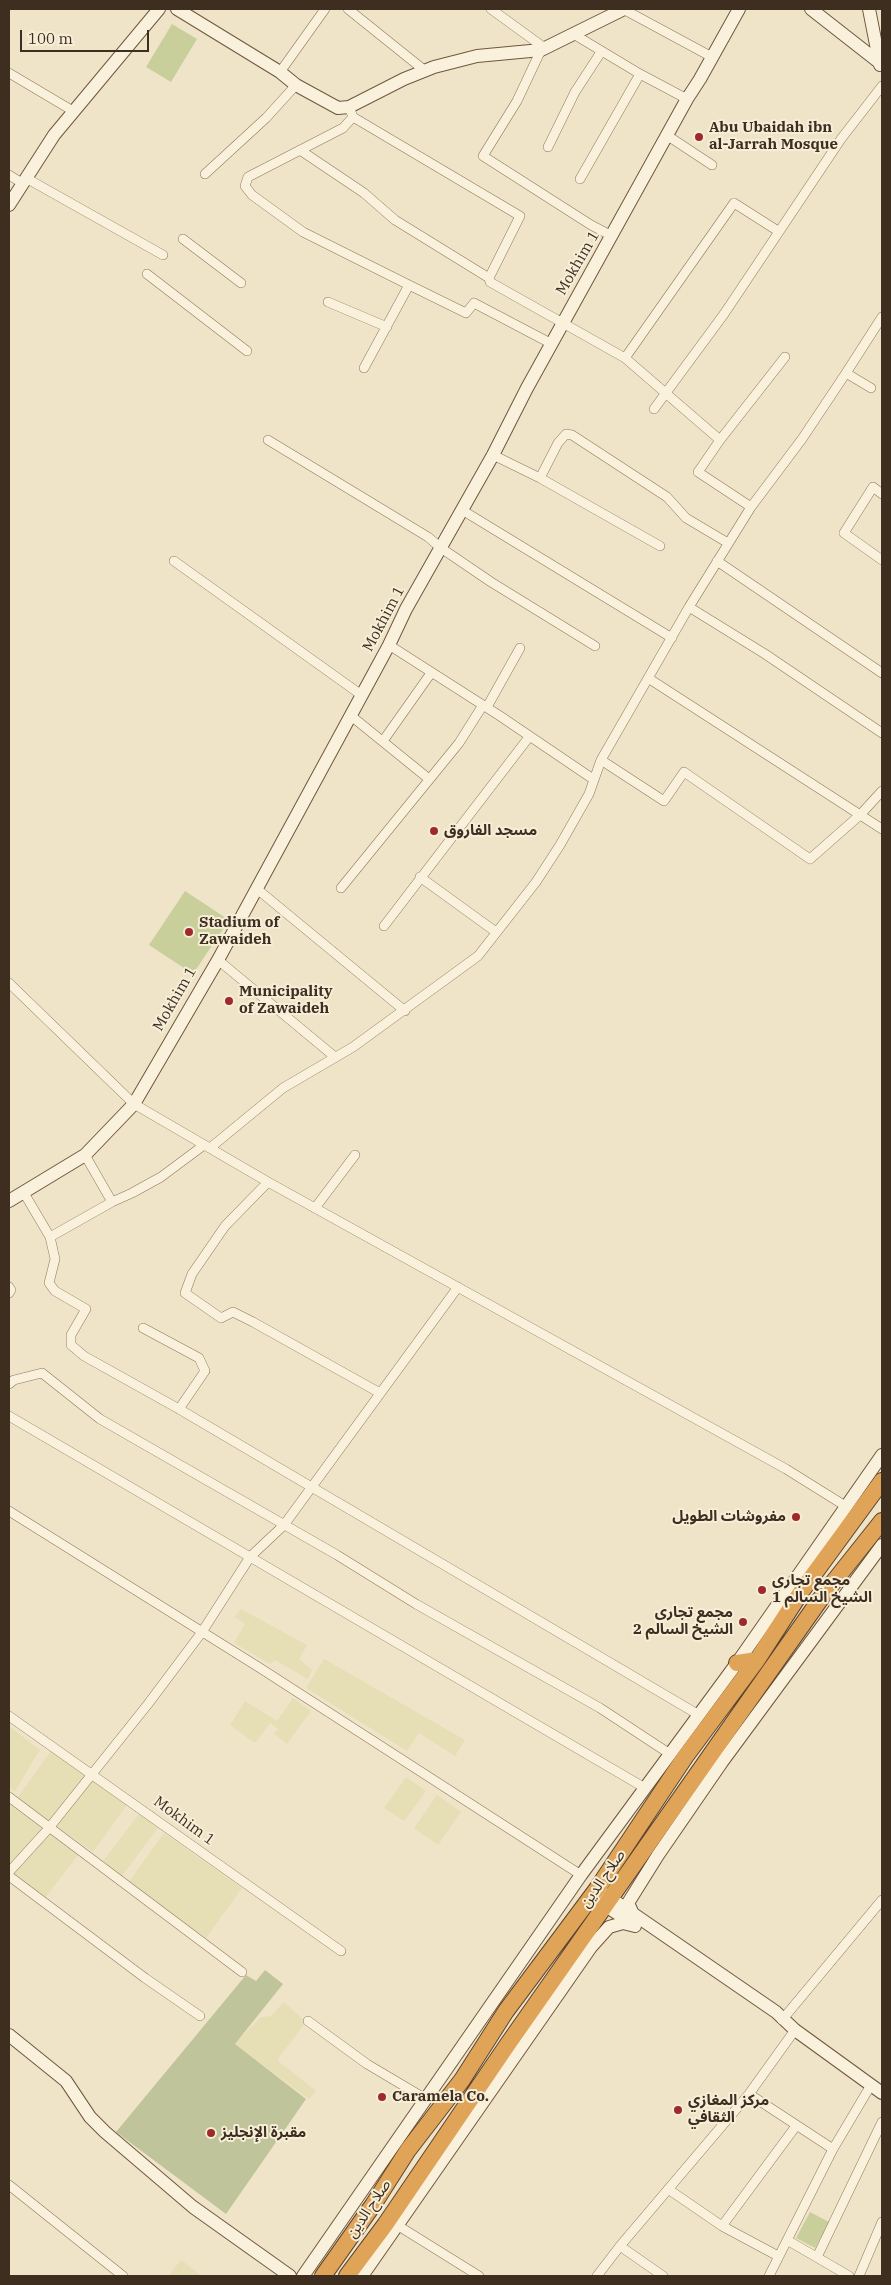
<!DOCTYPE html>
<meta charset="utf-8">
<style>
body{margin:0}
#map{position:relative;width:891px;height:2285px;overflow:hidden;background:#f0e4c8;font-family:"IBM Plex Serif",serif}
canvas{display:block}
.frame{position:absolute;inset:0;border:10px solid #3d2e20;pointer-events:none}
.scale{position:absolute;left:20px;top:30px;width:129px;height:22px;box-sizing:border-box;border:2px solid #3d2e20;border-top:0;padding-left:6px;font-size:15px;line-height:18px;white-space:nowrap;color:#3d2e20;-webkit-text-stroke:4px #f7eed8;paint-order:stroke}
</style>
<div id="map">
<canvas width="891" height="2285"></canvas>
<div class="frame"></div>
<div class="scale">100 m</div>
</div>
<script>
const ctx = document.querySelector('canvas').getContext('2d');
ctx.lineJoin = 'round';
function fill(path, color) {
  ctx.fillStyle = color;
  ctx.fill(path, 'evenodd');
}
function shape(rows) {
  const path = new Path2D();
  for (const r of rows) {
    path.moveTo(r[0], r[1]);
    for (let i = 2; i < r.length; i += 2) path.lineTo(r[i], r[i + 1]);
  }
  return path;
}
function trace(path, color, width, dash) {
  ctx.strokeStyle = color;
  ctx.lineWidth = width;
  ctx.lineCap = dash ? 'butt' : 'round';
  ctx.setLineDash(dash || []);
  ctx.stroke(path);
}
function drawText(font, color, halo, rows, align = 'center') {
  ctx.font = font + ' "IBM Plex Serif","Noto Sans Arabic",serif';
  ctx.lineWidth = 4;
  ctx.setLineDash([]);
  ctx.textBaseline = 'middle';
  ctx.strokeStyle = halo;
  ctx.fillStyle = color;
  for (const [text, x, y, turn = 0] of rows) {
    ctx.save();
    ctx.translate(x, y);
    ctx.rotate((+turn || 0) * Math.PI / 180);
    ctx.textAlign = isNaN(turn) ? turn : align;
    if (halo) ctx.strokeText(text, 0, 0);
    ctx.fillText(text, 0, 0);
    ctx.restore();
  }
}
fill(shape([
 [241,1609,307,1645,299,1659,312,1670,308,1679,275,1660,270,1664,234,1643,245,1624,235,1617],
 [324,1659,465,1740,455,1756,419,1733,407,1751,306,1688],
 [293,1698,311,1711,287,1744,274,1734,278,1729,270,1723,255,1743,230,1725,245,1701,277,1721],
 [9,1726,40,1750,15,1791,9,1787],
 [51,1751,127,1805,93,1852,17,1798],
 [406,1777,426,1791,404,1821,384,1808],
 [437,1795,461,1812,438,1845,414,1828],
 [9,1804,78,1855,45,1898,9,1870],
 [139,1814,158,1828,122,1876,103,1861],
 [164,1833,242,1888,206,1938,128,1883],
 [284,2002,306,2022,277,2060,316,2091,309,2099,234,2044,261,2017,271,2016],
 [181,2260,202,2276,168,2276]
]), '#e6deb5');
fill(shape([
 [172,24,197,39,171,82,146,67],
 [185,891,229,920,193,974,149,945],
 [810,2212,829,2222,815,2248,796,2238]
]), '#c9cf9b');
fill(shape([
 [265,1970,283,1984,235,2044,306,2099,226,2214,116,2132,246,1975,256,1981]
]), '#bfc49a');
const street = shape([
 [348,9,424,70],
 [491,9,546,49],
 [623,9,712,57],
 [575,35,640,74,687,99],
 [541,50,517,101,483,156,591,225,612,236],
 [280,72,325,9],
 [9,73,73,111],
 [349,107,353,117,343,128,248,177,245,186,252,195,303,232,409,285,466,313,474,303,552,344],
 [353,117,520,216,489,278],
 [668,136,712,165],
 [548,147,575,92,601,52],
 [205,174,266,118,296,85],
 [9,175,22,183],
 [26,178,163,255],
 [580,179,640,74],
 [183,239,241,283],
 [147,274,247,351],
 [328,302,387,327],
 [625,358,734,203,778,231],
 [364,368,409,285],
 [871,388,846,373,882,317],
 [654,409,724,314,841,139,882,86],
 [268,440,428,537,441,548,491,582,595,646],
 [720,440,785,357],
 [493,455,540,478,660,546],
 [540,478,558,443,566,434,572,435,667,497,686,518,728,543],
 [882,494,873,487,844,533,882,560],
 [751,507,802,439,846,373],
 [462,510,672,638],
 [174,561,360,694],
 [717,561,882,673],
 [689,607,765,654,882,733],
 [389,645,500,716,593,779],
 [648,678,882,829],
 [487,707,520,648],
 [350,715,429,779],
 [383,741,431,673],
 [601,760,664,801,684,772,810,859,860,815,882,791],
 [420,877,496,932],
 [341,888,459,743,483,705],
 [257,889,405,1011],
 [384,926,529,737],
 [218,960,335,1057],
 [9,983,134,1104,268,1182,786,1469,847,1507],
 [210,1148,283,1088,353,1047,478,956,536,882,560,845,589,794,601,760,689,607,751,507,698,472,720,440,625,358,490,282,489,278,395,220,364,193,300,150],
 [268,1182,225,1226,192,1274,185,1293,221,1318,233,1312,253,1322,380,1393],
 [24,1193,50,1237,55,1259,49,1283,55,1291,86,1309,71,1335,71,1345,84,1356,179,1409,699,1715],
 [112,1202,132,1193,161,1177,204,1145],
 [315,1208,355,1155],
 [50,1237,112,1202,85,1155],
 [9,1287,11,1290,9,1293],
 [143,1328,199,1358,205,1371,179,1409],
 [9,1384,14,1380,42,1373,100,1419,337,1555,416,1604,600,1708,670,1754],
 [9,1416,645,1788],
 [9,1511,260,1668,581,1875],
 [9,1716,341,1951],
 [9,1797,242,1972],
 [9,1872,49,1828,148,1704,202,1632,250,1557,284,1525,458,1287],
 [9,1876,145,1978,200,2016],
 [782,2020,882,1900],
 [308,2021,367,2064,426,2099],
 [749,2094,833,2149],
 [9,2185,123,2276],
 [668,2189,722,2226,778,2256],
 [397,2225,479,2276],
 [722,2226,796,2126],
 [787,2240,849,2276],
 [620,2246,663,2276],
 [817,2257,882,2122],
 [597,2276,620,2246,749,2094,795,2030],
 [769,2276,833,2149,871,2085],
 [859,2276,882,2222]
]);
const secondary = shape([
 [177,9,280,72,296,85,338,108,349,107,404,79,434,67,477,56,541,50,624,9],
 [811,9,880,63],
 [869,9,880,65],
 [9,205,54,135,159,9],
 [9,1201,85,1155,134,1104,218,960,389,645,406,609,493,455,527,388,687,99,700,79,739,9],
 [603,1893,776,2012,795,2030,882,2093],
 [598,1901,632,1923],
 [633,1914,628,1903,658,1855,722,1762,882,1545],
 [9,2035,66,2081,90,2117,105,2132,193,2207,290,2276],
 [303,2276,581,1875,737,1663,882,1455],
 [362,2276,591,1947,609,1927,623,1923,635,1926]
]);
const highway = shape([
 [737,1663,757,1660],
 [323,2276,373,2205,408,2150,462,2080,506,2011,597,1889,685,1757,757,1660,803,1589,882,1481],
 [347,2276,385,2225,508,2044,731,1726,824,1594,882,1521]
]);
trace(street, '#8d765c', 10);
trace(secondary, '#6f573f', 14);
trace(highway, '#5b4430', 18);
trace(street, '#faf1dc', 9);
trace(secondary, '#faf1dc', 12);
trace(highway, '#e0a458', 16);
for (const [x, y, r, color] of [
 [699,137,5,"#9e2a2b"],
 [434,831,5,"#9e2a2b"],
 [189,932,5,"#9e2a2b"],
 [229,1001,5,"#9e2a2b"],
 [796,1517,5,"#9e2a2b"],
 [762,1590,5,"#9e2a2b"],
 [743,1622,5,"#9e2a2b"],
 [382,2097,5,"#9e2a2b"],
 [678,2110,5,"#9e2a2b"],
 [211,2133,5,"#9e2a2b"]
]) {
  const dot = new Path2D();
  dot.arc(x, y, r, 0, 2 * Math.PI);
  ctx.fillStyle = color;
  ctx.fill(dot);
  trace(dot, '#f7eed8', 2);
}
drawText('bold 15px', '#3d2e20', '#f7eed8', [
 ["Abu Ubaidah ibn",709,128],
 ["al-Jarrah Mosque",709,145],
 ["مسجد الفاروق",444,831],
 ["Stadium of",199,923],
 ["Zawaideh",199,940],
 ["Municipality",239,992],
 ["of Zawaideh",239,1009],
 ["مفروشات الطويل",786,1517,"right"],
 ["مجمع تجاري",772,1581],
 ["الشيخ السالم 1",772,1598],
 ["مجمع تجاري",733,1613,"right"],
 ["الشيخ السالم 2",733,1630,"right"],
 ["Caramela Co.",392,2097],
 ["مركز المغازي",688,2101],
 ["الثقافي",688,2118],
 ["مقبرة الإنجليز",221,2133]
], 'left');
drawText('15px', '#3d2e20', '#f7eed8', [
 ["Mokhim 1",578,263,-60],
 ["Mokhim 1",384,619,-62],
 ["Mokhim 1",175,999,-60],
 ["Mokhim 1",184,1821,36],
 ["صلاح الدين",603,1879,-55],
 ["صلاح الدين",369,2209,-56]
]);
</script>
